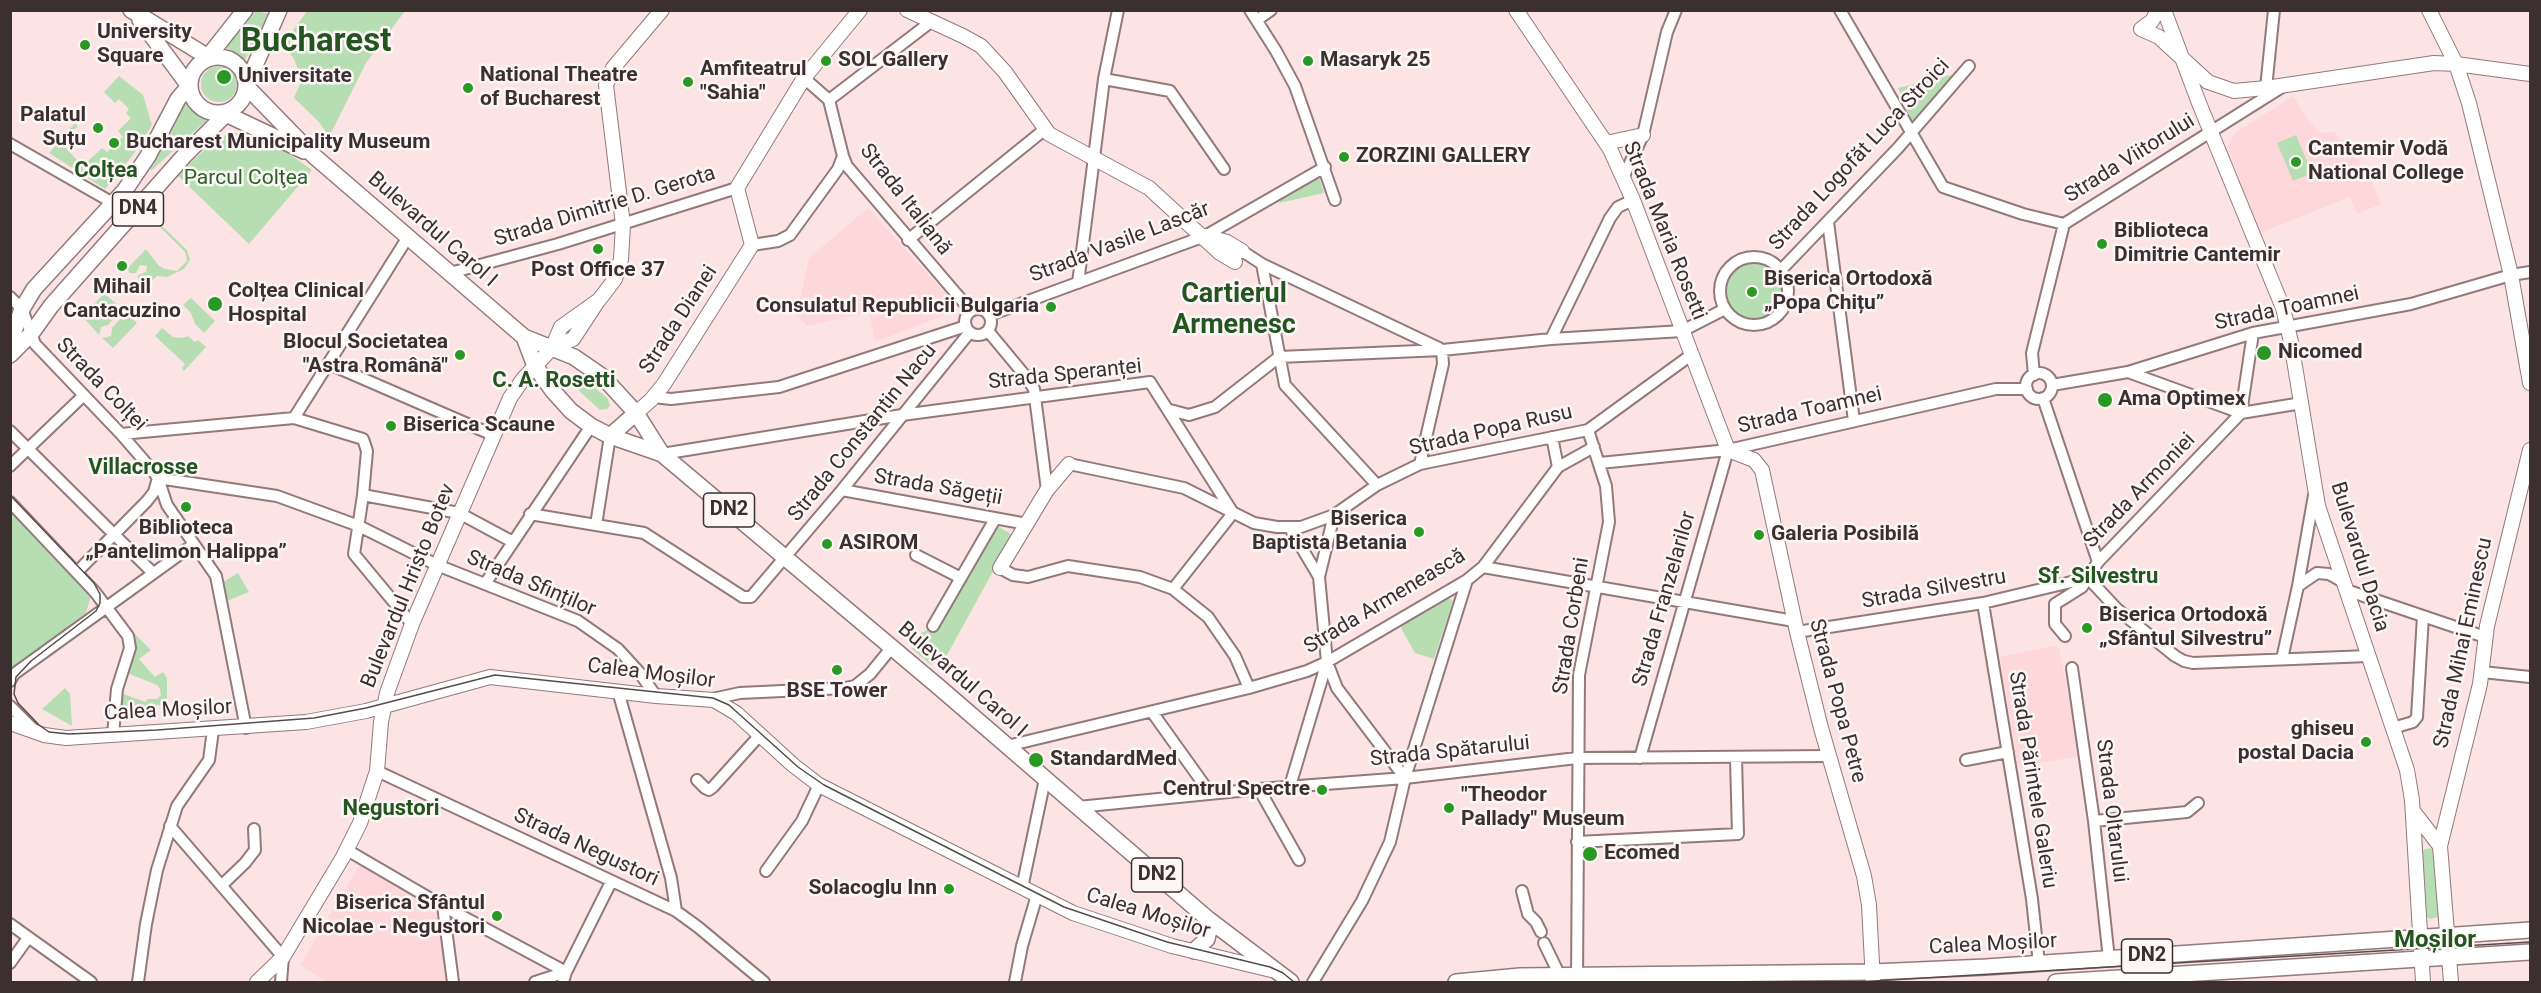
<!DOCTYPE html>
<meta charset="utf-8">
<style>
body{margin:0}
#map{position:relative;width:2541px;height:993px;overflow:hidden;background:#fce4e5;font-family:Roboto,sans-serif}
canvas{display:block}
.frame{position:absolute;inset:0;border:12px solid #3b2f30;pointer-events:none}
</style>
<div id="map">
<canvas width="2541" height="993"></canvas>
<div class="frame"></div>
</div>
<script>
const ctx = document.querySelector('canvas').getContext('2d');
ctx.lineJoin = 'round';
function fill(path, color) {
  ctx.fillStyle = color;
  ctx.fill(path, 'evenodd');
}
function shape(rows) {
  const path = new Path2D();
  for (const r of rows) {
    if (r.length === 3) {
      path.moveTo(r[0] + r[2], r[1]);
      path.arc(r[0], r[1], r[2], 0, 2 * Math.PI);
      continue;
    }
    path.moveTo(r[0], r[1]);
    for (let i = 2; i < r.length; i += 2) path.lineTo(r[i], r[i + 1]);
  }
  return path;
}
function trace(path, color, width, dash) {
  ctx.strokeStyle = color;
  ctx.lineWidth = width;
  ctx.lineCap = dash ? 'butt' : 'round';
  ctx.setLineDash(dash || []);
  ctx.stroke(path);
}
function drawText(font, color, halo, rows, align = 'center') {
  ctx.font = font + ' Roboto,sans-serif';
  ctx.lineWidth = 5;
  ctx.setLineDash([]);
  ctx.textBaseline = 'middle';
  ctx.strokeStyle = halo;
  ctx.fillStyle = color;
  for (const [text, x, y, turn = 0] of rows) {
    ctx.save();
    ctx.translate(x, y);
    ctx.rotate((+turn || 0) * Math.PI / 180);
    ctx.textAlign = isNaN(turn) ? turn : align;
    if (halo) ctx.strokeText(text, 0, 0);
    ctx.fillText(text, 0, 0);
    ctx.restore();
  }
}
fill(shape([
 [2293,96,2311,124,2321,133,2335,132,2338,139,2351,140,2364,173,2369,175,2381,204,2357,214,2350,197,2260,233,2227,147,2235,133],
 [868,208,952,301,948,314,875,342,869,312,807,326,797,315,809,258],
 [2053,646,2059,648,2080,756,2018,767,2000,657],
 [360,864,440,909,448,982,326,982,300,965]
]), '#fed7da');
fill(shape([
 [308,10,405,11,366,63,329,137,319,122,294,98,300,84,300,75,294,59,283,44],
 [256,11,268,14,245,60,226,47],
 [219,84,18],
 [1959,73,1913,123,1898,88],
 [119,76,143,95,152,125,133,155,105,189,49,153,75,123,78,126,65,138,70,144,66,148,78,161,82,158,87,162,102,148,107,152,123,137,118,131,131,118,126,113,129,109,119,99,115,103,104,92],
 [183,100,208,119,152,170,148,167],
 [236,133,253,134,278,146,312,170,249,244,177,175,212,143,226,135],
 [2296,135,2312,173,2293,181,2277,143],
 [1319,177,1324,193,1279,203,1280,200],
 [160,224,187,250,190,260,184,269,167,277,157,276,144,288,138,281,138,275,146,272,147,266,140,265,136,273,130,273,127,269,146,249,159,266,165,269,177,271,187,261,185,252,158,225],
 [1754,291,30],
 [103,295,106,295,122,309,108,325,101,327,99,335,82,316],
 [191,298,215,321,204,333,195,324,191,313,183,305],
 [126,312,137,323,113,348,102,338,111,336,112,328],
 [162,328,173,337,182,338,188,336,195,342,198,340,206,347,184,371,182,368,185,364,155,336],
 [581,379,585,379,608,399,610,406,607,409,600,410,577,389,577,381],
 [11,511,91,596,86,613,11,670],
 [997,526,1013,535,947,655,931,665,912,649,921,633,942,623],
 [238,573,249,592,227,601,223,582],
 [1449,598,1453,601,1434,659,1415,653,1401,628,1403,623],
 [131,630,151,650,139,659,155,677,163,672,167,678,167,708,163,708,162,705,127,707,126,711,119,711,123,694,146,702,147,699,157,699,161,695,160,689,157,685,127,673,133,654],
 [65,688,70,694,72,726,42,709],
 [2430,848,2433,850,2438,917,2430,919,2427,917,2422,850]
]), '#b7deb3');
const street = shape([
 [1250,10,1276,51,1295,86,1335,200],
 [1840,10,1943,187,2023,214,2064,224,2282,87],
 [1257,20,1271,10],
 [804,78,829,100,843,156,847,166,971,311],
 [1104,79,1170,91,1224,169],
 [2266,88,2274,10],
 [829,100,932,21],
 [10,144,113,203],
 [1623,178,1643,135,1667,32,1676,10],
 [1828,222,1854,421],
 [908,240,1044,130],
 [752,245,778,241,790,235,838,169,843,156],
 [1242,251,1262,264,1439,348],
 [1754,291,34],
 [1262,264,1285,385,1377,485],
 [1781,270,1898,148,1969,66],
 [450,273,558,244,737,188],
 [1078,283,1104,79,1118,10],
 [10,297,22,309,35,344,121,434,153,471,158,478,167,505,216,576,246,728],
 [978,322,13],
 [990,315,1205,236,1325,167],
 [988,331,1027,378,1034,389,1047,490],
 [1551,339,1610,218,1618,207,1633,200],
 [329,364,493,435],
 [2128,372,2241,413,2302,403],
 [2039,386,13],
 [2034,375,2032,353,2064,224],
 [2052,385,2128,372,2253,333,2411,304,2511,275,2530,272],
 [654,397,671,399,779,387,966,326],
 [2043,398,2098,562],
 [1170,410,1189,415,1215,407,1279,357,1442,350,1551,339,1682,331,1725,309],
 [294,418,363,439,367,451,363,495,459,513,513,542],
 [10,431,153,573],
 [121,434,294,418,408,237],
 [1552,437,1558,467],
 [662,454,902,415,1150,382,1233,513],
 [1600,463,1728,450,1996,389,2027,389],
 [1069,464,1184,488,1254,523,1277,527,1301,527,1334,515,1377,485,1420,464,1588,430,1691,355],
 [1420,464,1443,364,1442,350],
 [10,466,84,395],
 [158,478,277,496,359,526,437,565,578,621,618,649,639,672,656,696],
 [842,490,1027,524],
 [363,495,354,554,412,624],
 [10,502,95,592,128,636,130,648,117,689,113,735],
 [530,514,644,533,743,597,751,597,842,490,970,332],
 [1334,515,1319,577,1327,662,1337,688,1405,778],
 [596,525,610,436],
 [1290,528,1319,577],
 [916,555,961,578],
 [1483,567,1794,621],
 [1000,568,1013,575,1028,577,1068,566,1140,577,1173,589,1208,617,1235,656,1249,688],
 [77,572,147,501,154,492,158,478],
 [2088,578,2117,609,2175,656,2184,661,2193,663,2368,656],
 [485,584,591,426],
 [2298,586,2317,573,2329,574,2343,582],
 [1173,589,1233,513],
 [2346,590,2485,637],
 [1983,603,2032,899,2039,964],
 [933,626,995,519],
 [1797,632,1983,603,2088,578],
 [2065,636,2055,624,2055,604,2082,587,2098,562,2241,413,2253,333],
 [2282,659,2298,586,2314,495],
 [2072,668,2094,821,2109,959],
 [2482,672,2530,677],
 [10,681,14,674,194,544],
 [618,691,671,878,676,911],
 [712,699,740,693,845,688,855,686,870,674,892,647],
 [10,706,36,732],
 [1152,712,1210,793],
 [2393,728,2413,722,2417,717,2423,616],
 [1007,746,1249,688,1307,671,1327,662,1467,580,1483,567,1558,467,1594,447],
 [1640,758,1728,450],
 [1966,760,2008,752],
 [377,771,676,911,698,927,764,982],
 [697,780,705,788,709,790,713,787,760,735],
 [1290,786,1327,662],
 [1259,789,1299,860],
 [1078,807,1259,789,1405,778,1577,758,1828,756],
 [2094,821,2187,812,2198,803],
 [170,826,283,957,281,982],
 [1577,842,1738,834,1736,758],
 [347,850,443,906,566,972],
 [766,871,802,821,819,785],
 [222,885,245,863,255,850,254,829],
 [1022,888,1045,779],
 [1522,891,1528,914,1536,922,1541,932],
 [443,906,453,982],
 [10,924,91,982],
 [1544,943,1560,976],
 [10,963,28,938],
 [138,982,146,924,157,870,177,806,209,760,213,730],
 [535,982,566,972],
 [563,982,566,972,611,882],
 [1015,982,1022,946,1037,895],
 [1313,982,1362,901,1390,842,1405,778,1467,580],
 [1577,982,1579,675,1609,522,1606,486,1588,430]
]);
const secondary = shape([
 [907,10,963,36,981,46,1005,72,1049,134,1149,188,1220,253,1235,262],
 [1516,10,1610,149,1633,200,1728,450,1754,460,1762,470,1797,632,1821,728,1864,876,1869,905,1873,982],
 [2164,10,2199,103,2283,308,2291,342,2318,506,2407,770,2412,800,2423,982],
 [2429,10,2456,64,2469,103,2511,275,2530,383],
 [2141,29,2159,37,2208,82,2234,91,2266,88,2434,63,2456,64,2530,74],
 [2141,29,2152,21,2158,10],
 [1606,143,1643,135],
 [1205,236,1227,242,1242,251],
 [552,348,573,339,596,304],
 [636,413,651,400,664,384,752,245,737,188,804,78,860,10],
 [1000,568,1047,490,1069,464],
 [10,723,44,735,66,738,306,722,366,711,490,677,656,696,714,700,736,713,793,765,819,785,1073,913,1172,946,1271,970],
 [2413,811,2440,846,2451,982],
 [2440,846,2480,684,2487,626,2530,450],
 [257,982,283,957,343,857,360,823,377,771,381,722,387,693,412,624,510,398,523,379,552,348,561,327,599,300,615,279,621,259,623,225,606,85,613,68,662,10]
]);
const primary = shape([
 [131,10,208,57],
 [140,20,189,86],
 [218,85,28],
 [208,57,245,10],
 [247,84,279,10],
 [247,87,314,156,524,337,574,357,603,377,636,413,662,454,940,688,1208,919,1291,982],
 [226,114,304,151],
 [12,337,22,309,34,289,125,190,148,156,178,99,189,86],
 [524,337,535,366,553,391,571,411,591,426,610,436,662,454],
 [10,355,31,334,51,306,184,156,226,114],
 [610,436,636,413],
 [1194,951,1207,939,1211,921],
 [1456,982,1520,976,1873,972,1986,967,2530,930],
 [2056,982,2530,952]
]);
trace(street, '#93797a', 14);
trace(secondary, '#93797a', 16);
trace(primary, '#93797a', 18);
trace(street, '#fff', 10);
trace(secondary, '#fff', 14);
trace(primary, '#fff', 15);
trace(shape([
 [10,495,94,583,100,594,100,603,96,611,31,661,16,677,14,694,18,703,39,725,49,732,69,734,157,730,314,718,366,708,495,675,713,698,729,705,798,767,824,785,1064,907,1167,942,1270,967,1283,973,1294,982],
 [1857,982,2530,942]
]), '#584a4b', 1.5);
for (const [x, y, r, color] of [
 [85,45,6,"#2a9825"],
 [826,61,6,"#2a9825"],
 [1308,61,6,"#2a9825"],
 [224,77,8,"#2a9825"],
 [688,82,6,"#2a9825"],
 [468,88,6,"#2a9825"],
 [98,128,6,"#2a9825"],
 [114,143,6,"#2a9825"],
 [1344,157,6,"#2a9825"],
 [2296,162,6,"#2a9825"],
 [2102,244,6,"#2a9825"],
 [598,249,6,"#2a9825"],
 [122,266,6,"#2a9825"],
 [1752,292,6,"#2a9825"],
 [215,304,8,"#2a9825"],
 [1051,307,6,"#2a9825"],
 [2264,353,8,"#2a9825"],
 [460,355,6,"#2a9825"],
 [2105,400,8,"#2a9825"],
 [391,426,6,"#2a9825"],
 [186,507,6,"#2a9825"],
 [1419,532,6,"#2a9825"],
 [1759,535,6,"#2a9825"],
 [827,544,6,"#2a9825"],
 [2087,628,6,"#2a9825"],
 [837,670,6,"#2a9825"],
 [2366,742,6,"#2a9825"],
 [1036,760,8,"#2a9825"],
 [1322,790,6,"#2a9825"],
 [1449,808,6,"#2a9825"],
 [1590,854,8,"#2a9825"],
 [949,889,6,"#2a9825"],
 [497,916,6,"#2a9825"]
]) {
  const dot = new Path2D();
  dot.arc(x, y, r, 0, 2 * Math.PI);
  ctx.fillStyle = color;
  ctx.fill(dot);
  trace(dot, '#fcf6f6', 2);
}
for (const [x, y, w] of [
 [138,209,51],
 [729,510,51],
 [1157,875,51],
 [2147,956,51]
]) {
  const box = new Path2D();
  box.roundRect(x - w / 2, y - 17, w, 34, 4.5);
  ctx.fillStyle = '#fcf6f6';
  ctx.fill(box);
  trace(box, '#3b2f30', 1.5);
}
drawText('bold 20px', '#3b2f30', null, [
 ["DN4",138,209],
 ["DN2",729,510],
 ["DN2",1157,875],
 ["DN2",2147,956]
]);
drawText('bold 21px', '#3b2f30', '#fcf6f6', [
 ["University",97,33],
 ["Square",97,57],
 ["SOL Gallery",838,61],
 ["Masaryk 25",1320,61],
 ["Amfiteatrul",700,70],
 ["\"Sahia\"",700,94],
 ["National Theatre",480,76],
 ["of Bucharest",480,100],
 ["Universitate",238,77],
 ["Palatul",86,116,"right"],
 ["Suțu",86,140,"right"],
 ["Bucharest Municipality Museum",126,143],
 ["Cantemir Vodă",2308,150],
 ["National College",2308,174],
 ["ZORZINI GALLERY",1356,157],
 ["Biblioteca",2114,232],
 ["Dimitrie Cantemir",2114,256],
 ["Post Office 37",598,271,"center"],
 ["Biserica Ortodoxă",1764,280],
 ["„Popa Chițu”",1764,304],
 ["Mihail",122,288,"center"],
 ["Cantacuzino",122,312,"center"],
 ["Colțea Clinical",228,292],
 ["Hospital",228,316],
 ["Consulatul Republicii Bulgaria",1039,307,"right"],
 ["Blocul Societatea",448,343,"right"],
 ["\"Astra Română\"",448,367,"right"],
 ["Nicomed",2278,353],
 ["Ama Optimex",2118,400],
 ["Biserica Scaune",403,426],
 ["Biserica",1407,520,"right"],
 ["Baptista Betania",1407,544,"right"],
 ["Biblioteca",186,529,"center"],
 ["„Pantelimon Halippa”",186,553,"center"],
 ["Galeria Posibilă",1771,535],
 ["ASIROM",839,544],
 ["Biserica Ortodoxă",2099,616],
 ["„Sfântul Silvestru”",2099,640],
 ["BSE Tower",837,692,"center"],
 ["ghiseu",2354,730,"right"],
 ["postal Dacia",2354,754,"right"],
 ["StandardMed",1050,760],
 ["Centrul Spectre",1310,790,"right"],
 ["\"Theodor",1461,796],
 ["Pallady\" Museum",1461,820],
 ["Ecomed",1604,854],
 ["Solacoglu Inn",937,889,"right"],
 ["Biserica Sfântul",485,904,"right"],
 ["Nicolae - Negustori",485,928,"right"]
], 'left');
drawText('21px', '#3b2f30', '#fcf6f6', [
 ["Strada Logofăt Luca Stroici",1860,155,-47],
 ["Strada Viitorului",2130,159,-32],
 ["Strada Italiană",905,200,52],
 ["Strada Dimitrie D. Gerota",605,207,-17],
 ["Bulevardul Carol I",432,230,41],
 ["Strada Maria Rosetti",1664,231,68],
 ["Strada Vasile Lascăr",1120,243,-21],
 ["Strada Toamnei",2287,309,-12],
 ["Strada Dianei",679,320,-57],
 ["Strada Speranței",1065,375,-6],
 ["Strada Colței",101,385,46],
 ["Strada Toamnei",1810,411,-13],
 ["Strada Popa Rusu",1491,431,-13],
 ["Strada Constantin Nacu",863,433,-51],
 ["Strada Săgeții",938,488,10],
 ["Strada Armoniei",2140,491,-46],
 ["Bulevardul Dacia",2359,557,73],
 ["Strada Sfinților",531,584,23],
 ["Bulevardul Hristo Botev",409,586,-68],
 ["Strada Silvestru",1934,590,-10],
 ["Strada Franzelarilor",1665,599,-74],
 ["Strada Armenească",1385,602,-31],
 ["Strada Corbeni",1572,626,-81],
 ["Strada Mihai Eminescu",2464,643,-78],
 ["Calea Moșilor",651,674,7],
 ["Bulevardul Carol I",962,680,41],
 ["Strada Popa Petre",1837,701,75],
 ["Calea Moșilor",168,711,-3],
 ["Strada Spătarului",1450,752,-6],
 ["Strada Părintele Galeriu",2032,780,81],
 ["Strada Oltarului",2111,811,83],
 ["Strada Negustori",586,848,25],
 ["Calea Moșilor",1148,914,17],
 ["Calea Moșilor",1993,945,-3]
]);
drawText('21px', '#286324', '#fcf6f6', [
 ["Parcul Colţea",246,179]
]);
drawText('bold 22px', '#22551f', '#fcf6f6', [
 ["Colțea",106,171],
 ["C. A. Rosetti",554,381],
 ["Villacrosse",143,468],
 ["Sf. Silvestru",2098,577],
 ["Negustori",391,809]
]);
drawText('bold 24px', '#22551f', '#fcf6f6', [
 ["Moșilor",2435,941]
]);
drawText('bold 27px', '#22551f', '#fcf6f6', [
 ["Cartierul",1234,295],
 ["Armenesc",1234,326]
]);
drawText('bold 33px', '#22551f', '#fcf6f6', [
 ["Bucharest",316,43]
]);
</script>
